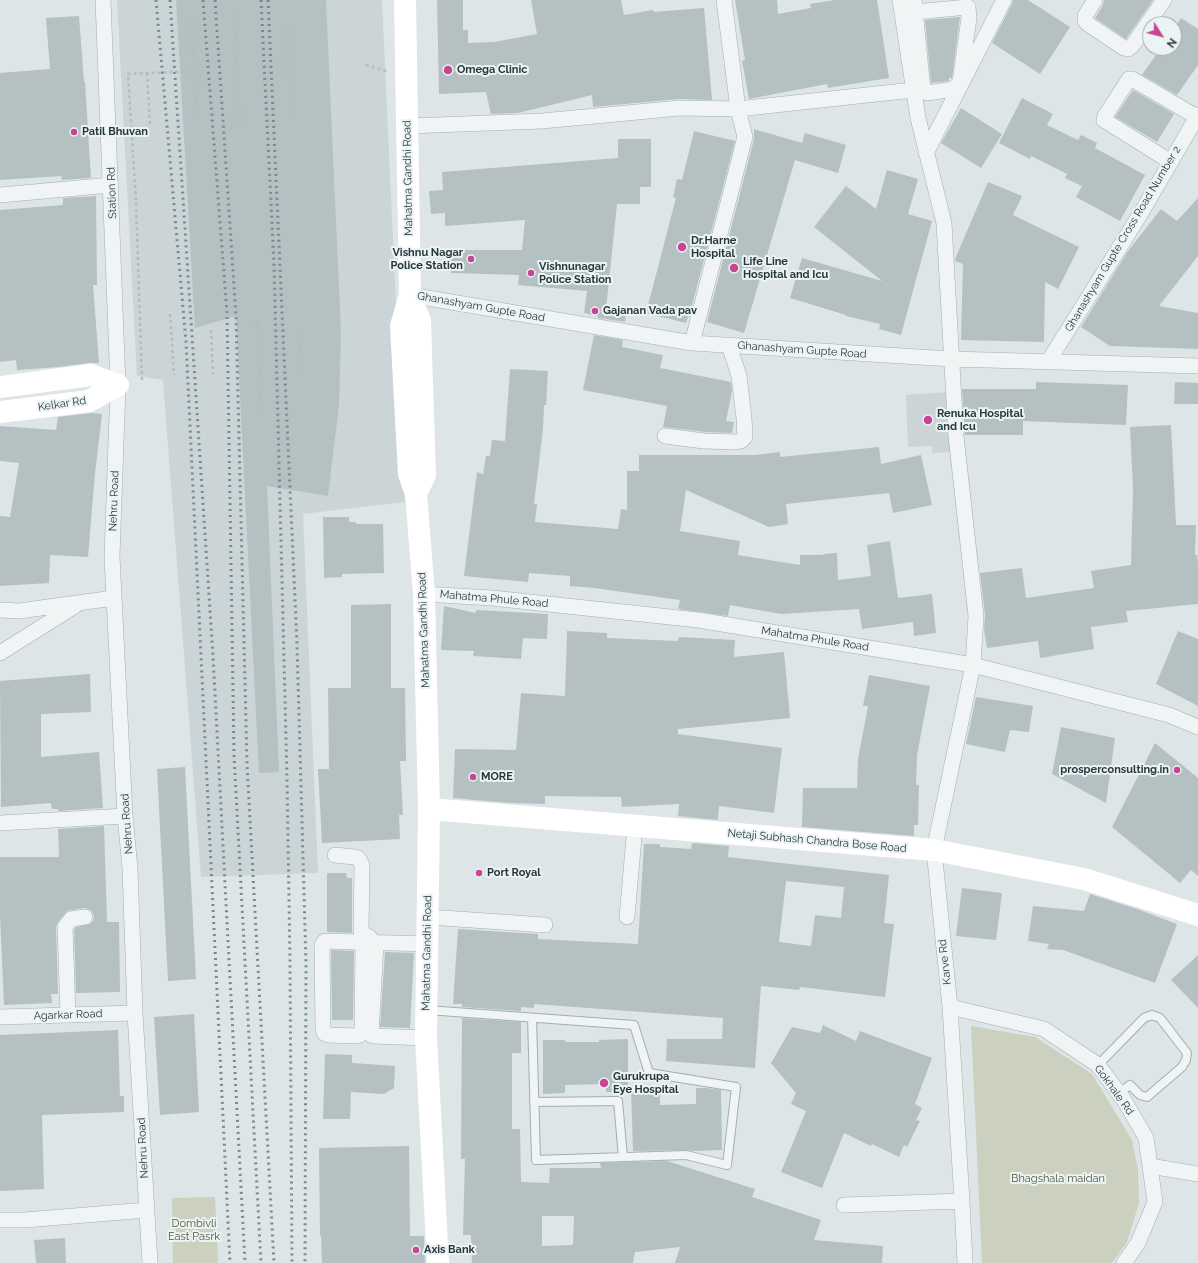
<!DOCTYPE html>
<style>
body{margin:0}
#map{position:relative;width:1198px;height:1263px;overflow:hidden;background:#dde5e7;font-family:Raleway,sans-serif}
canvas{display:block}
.north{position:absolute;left:1142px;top:16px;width:40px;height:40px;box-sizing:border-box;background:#ecf3f4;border:1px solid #9da8ab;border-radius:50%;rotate:126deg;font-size:11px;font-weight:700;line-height:16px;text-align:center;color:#27383d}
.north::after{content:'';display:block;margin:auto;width:14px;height:18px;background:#c84593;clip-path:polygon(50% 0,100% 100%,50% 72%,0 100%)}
</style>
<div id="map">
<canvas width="1198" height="1263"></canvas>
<div class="north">N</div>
</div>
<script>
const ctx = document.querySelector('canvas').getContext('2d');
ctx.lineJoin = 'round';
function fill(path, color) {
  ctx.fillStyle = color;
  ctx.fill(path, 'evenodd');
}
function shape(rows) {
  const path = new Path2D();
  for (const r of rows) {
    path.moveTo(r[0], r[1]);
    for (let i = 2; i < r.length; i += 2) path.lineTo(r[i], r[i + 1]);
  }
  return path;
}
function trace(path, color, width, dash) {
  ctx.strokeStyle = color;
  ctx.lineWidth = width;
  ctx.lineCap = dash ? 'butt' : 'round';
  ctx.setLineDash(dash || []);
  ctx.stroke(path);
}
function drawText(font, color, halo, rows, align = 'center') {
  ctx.font = font + ' Raleway,sans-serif';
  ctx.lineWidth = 4;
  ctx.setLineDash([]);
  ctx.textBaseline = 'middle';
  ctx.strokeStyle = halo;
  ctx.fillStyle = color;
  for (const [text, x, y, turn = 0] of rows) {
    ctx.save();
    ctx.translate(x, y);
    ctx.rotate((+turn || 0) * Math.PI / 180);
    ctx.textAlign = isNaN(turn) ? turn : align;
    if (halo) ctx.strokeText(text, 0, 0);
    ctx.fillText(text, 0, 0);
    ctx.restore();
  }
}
fill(shape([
 [117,0,382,0,405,502,303,514,318,873,201,877,163,380,137,376],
 [949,392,951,452,932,453,932,446,908,447,906,395]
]), '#cbd5d8');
fill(shape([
 [971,1026,1035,1037,1092,1074,1132,1140,1138,1170,1139,1203,1127,1242,1112,1263,982,1263],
 [215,1197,218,1263,173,1263,172,1198]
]), '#cbd0bf');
fill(shape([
 [176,0,326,0,341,334,339,406,328,496,267,486,279,772,259,773,236,316,195,328],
 [437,0,463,0,463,30,468,30,468,43,494,42,537,34,531,0,621,0,624,15,653,10,654,12,704,8,712,100,679,99,593,107,592,95,518,113,491,114,486,92,439,94],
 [735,0,777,0,778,14,811,8,810,4,835,0,877,0,889,78,828,88,827,84,749,99,742,61,745,60],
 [1013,0,1028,0,1070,27,1040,74,992,43,1012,4],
 [1104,0,1153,0,1126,39,1095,18,1103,5],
 [79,16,84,82,85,82,91,178,62,180,61,176,0,180,0,73,50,69,46,18],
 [960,17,952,78,949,78,949,81,931,83,925,20],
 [1181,18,1198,29,1198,65,1177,95,1142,75,1161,48,1174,48,1174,29],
 [1133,90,1174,114,1157,142,1115,117],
 [1022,98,1053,114,1047,125,1078,140,1081,135,1097,143,1095,148,1145,175,1120,221,1076,197,1082,186,1065,178,1067,174,1031,156,1030,159,999,143],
 [961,108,1002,134,981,168,941,143],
 [754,129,802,143,805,133,846,145,838,173,795,160,744,333,707,322,754,139],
 [694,131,735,141,689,317,688,317,686,323,646,313,676,198,673,197,677,179,682,180],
 [618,139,651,139,651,187,640,187,640,204,617,204,606,310,626,313,625,322,598,318,598,316,584,313,587,291,518,285,519,275,451,273,448,250,522,250,525,220,445,226,445,213,431,214,429,191,443,190,442,172,618,158],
 [887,170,918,179,908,214,932,221,901,335,879,329,880,324,846,316,846,315,790,298,802,258,882,281,814,227,846,186,876,209],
 [988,182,1022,196,1013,215,1079,247,1058,289,1045,282,1044,342,961,340,963,264,955,261,955,259],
 [96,196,97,285,93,285,99,363,89,363,58,367,17,370,16,360,0,362,0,210,63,205,63,198],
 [1198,198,1198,256,1159,306,1198,313,1198,349,1110,346,1081,327,1128,251,1161,209,1177,221],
 [594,335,623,340,622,347,663,355,660,368,731,382,732,391,726,421,734,422,732,433,705,432,663,427,667,406,583,390],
 [510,369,548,371,546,405,544,405,543,429,534,504,537,504,535,522,618,529,621,509,627,510,627,471,639,471,639,455,755,455,780,452,780,457,879,447,881,464,921,455,932,505,893,513,889,493,786,504,788,524,769,527,686,490,680,531,740,541,738,555,800,565,800,555,823,555,824,554,837,553,838,580,871,576,867,545,890,541,898,598,932,594,936,633,914,636,913,622,862,629,859,609,781,614,730,605,728,616,678,609,680,600,594,588,570,586,570,576,529,573,528,582,464,576,477,472,483,474,486,456,490,456,492,440,505,441],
 [1036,382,1128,385,1126,425,1023,421,1023,435,965,435,962,389,1036,389],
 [1175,382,1198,383,1198,404,1174,404],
 [92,413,102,414,95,473,88,557,50,555,49,583,0,586,0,516,10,517,19,463,0,461,0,426,56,430,58,417],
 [1171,425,1176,525,1196,525,1195,555,1197,555,1198,564,1198,604,1126,611,1128,622,1091,627,1094,649,1040,658,1038,641,987,648,984,630,985,615,980,573,1022,568,1026,598,1094,588,1091,571,1131,565,1133,490,1130,427],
 [323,517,349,517,349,522,356,522,356,524,383,524,384,573,342,574,342,577,324,578],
 [391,604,391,688,405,688,406,761,400,761,403,815,399,815,400,839,322,843,318,769,329,769,328,688,351,688,351,605],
 [444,606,476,613,476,610,548,614,547,639,523,638,521,659,473,656,474,651,441,650],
 [567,631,607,633,607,638,678,641,679,637,735,640,734,657,784,652,790,718,678,729,678,734,782,748,774,813,719,806,718,820,678,816,679,804,622,807,621,797,545,796,545,804,511,803,453,798,455,749,516,750,521,693,565,696],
 [1178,631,1198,639,1198,706,1156,684],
 [90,674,91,712,41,714,41,757,99,752,103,808,58,811,58,809,52,809,51,803,1,807,0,681],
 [869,675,930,686,917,755,916,785,919,785,918,825,914,825,914,836,802,827,803,788,857,788,858,759,868,706,863,706],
 [976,697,1033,706,1029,732,1010,730,1005,752,966,744],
 [1061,727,1115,738,1106,803,1052,774],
 [1155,743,1198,778,1198,876,1191,870,1180,883,1112,827],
 [185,767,196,979,168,981,157,769],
 [104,826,107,922,119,922,120,992,76,993,74,930,76,927,90,924,93,921,94,916,92,911,88,909,84,908,67,911,58,922,56,927,58,994,51,994,52,1003,4,1005,0,916,0,857,59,857,58,829],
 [692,843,729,846,728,857,889,875,884,923,894,924,885,997,800,987,799,990,761,986,755,1068,666,1061,667,1039,722,1039,723,1018,534,1004,534,1008,521,1007,521,1011,462,1007,462,1004,453,1004,458,929,538,934,538,939,638,944,644,844,660,844,660,847,691,849],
 [786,881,844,887,841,918,815,915,811,946,779,942],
 [327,873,346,873,347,878,352,878,352,933,327,932],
 [962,888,1002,893,996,940,956,936],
 [1090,894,1137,909,1177,924,1155,983,1063,950,1047,949,1049,944,1028,941,1033,906,1084,911],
 [331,950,354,951,353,1020,332,1020],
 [385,952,414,953,410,1028,380,1027],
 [1198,955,1198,1008,1171,980],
 [194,1014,199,1112,160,1115,154,1017],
 [462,1018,521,1022,521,1053,512,1053,512,1129,520,1129,521,1182,549,1183,550,1168,601,1168,600,1163,667,1161,755,1189,752,1197,821,1220,814,1240,883,1246,882,1263,675,1263,680,1247,635,1252,633,1263,472,1263,471,1235,463,1235,465,1159,461,1159],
 [542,1216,574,1216,573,1245,542,1246],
 [823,1025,856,1041,860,1031,932,1058,915,1104,922,1108,916,1120,920,1121,907,1147,904,1145,899,1157,872,1144,871,1146,844,1133,822,1188,781,1172,806,1111,791,1104,796,1093,771,1063,792,1027,820,1033],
 [118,1030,120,1096,124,1096,124,1112,42,1115,44,1189,0,1191,0,1035],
 [628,1039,628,1092,606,1092,606,1084,565,1085,565,1093,543,1094,543,1040,565,1040,565,1042,599,1042,599,1040],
 [325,1054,352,1055,352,1063,395,1066,394,1088,384,1094,351,1092,350,1119,323,1119],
 [696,1088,707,1088,721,1090,722,1150,693,1151,686,1150,633,1151,631,1090,660,1089,660,1105,696,1104],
 [409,1146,410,1236,424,1236,425,1263,322,1263,321,1236,320,1236,319,1148],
 [65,1238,66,1263,36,1263,34,1240]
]), '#b5c0c3');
const lane = shape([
 [427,1010,634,1025,649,1073,736,1087,727,1165,686,1155,536,1160,532,1018],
 [1098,1065,1144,1018,1152,1015,1160,1018,1187,1053,1186,1060,1182,1067,1147,1097,1140,1095,1130,1085,1119,1093],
 [534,1102,618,1101,623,1157]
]);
const street = shape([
 [103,0,118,385,112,557,125,816,130,868,135,1013,150,1263],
 [900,0,918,118,944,223,956,436,976,616,973,665,934,850,950,1007,962,1201,965,1263],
 [914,0,923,90,927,93,954,89,960,82,969,18,968,7,915,12],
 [1095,0,1085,16,1085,21,1088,24,1124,48,1128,49,1132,46,1164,0],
 [408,126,542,121,680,108,738,109,913,90],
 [926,153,1004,0],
 [1171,162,1107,122,1104,120,1105,116,1129,79,1132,79,1197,117],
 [0,195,111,185],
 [410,295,692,343,951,359,1198,366],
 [692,343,745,137,738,109,724,0],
 [1048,362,1141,213,1198,115],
 [665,436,704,441,736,442,741,441,745,437,744,418,739,376,729,345],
 [424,594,492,598,698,620,973,665,1169,715,1198,727],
 [0,610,19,611,114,598],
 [0,653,75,606],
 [0,823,125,816],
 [335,855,354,857,358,858,360,861,362,865,361,931,362,933,369,937,372,940,372,943],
 [428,917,545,925],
 [627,917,635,826],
 [363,943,362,1031,360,1035,356,1036,328,1035,324,1033,323,1029,322,945,323,943,325,941,427,944],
 [376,943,371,1035,373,1036,426,1038],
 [950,1007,1044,1029,1098,1065,1124,1100,1146,1138,1155,1202,1138,1243,1124,1263],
 [68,1014,65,927,71,919,85,917],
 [0,1017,135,1013],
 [1150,1166,1198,1174],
 [844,1205,962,1201],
 [0,1220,25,1220,147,1210]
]);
trace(lane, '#a3aeb1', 10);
trace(street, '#a3aeb1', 16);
trace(shape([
 [234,8,240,123],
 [192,18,194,71,197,119],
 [287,28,291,114],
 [366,65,386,71],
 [147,73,150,124],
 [170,314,174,375],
 [257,320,260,371,260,412],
 [211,330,213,374],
 [300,370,300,328]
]), '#b4bcbe', 2.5, [3, 3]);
trace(lane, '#f0f4f5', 8);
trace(street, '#f0f4f5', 15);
trace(shape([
 [405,0,410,295,420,321,425,475,416,494,424,594,429,809,426,1038,438,1263],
 [410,295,401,326,409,474,416,494],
 [0,387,91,375,118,385],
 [0,412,89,401,118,385],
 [429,809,934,850,1084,879,1198,915]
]), '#fff', 22);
trace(shape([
 [156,0,186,342,230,1263],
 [170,0,213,656,245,1263],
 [203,0,227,313,234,755,261,1263],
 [215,0,236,316,247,764,274,1263],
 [261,0,274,264,287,778,290,961,292,1263],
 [268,0,297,644,306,964,305,1263]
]), '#778b8f', 3, [2, 4]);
trace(shape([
 [142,380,136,202,128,74,194,71]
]), '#b4bcbe', 2.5, [3, 3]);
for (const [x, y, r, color] of [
 [448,70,5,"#c84593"],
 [74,132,4,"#c84593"],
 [682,247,5,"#c84593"],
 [471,259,4,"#c84593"],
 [734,268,5,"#c84593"],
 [531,273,4,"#c84593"],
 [595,311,4,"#c84593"],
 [928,420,5,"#c84593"],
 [1177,770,4,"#c84593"],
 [473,777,4,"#c84593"],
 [479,873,4,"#c84593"],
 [604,1083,5,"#c84593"],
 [416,1250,4,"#c84593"]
]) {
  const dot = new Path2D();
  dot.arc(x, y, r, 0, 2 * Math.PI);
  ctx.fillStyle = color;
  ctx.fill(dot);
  trace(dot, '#ecf3f4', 1.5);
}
drawText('bold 11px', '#27383d', '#ecf3f4', [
 ["Omega Clinic",457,70],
 ["Patil Bhuvan",82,132],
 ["Dr.Harne",691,241],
 ["Hospital",691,254],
 ["Vishnu Nagar",463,253,"right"],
 ["Police Station",463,266,"right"],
 ["Life Line",743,262],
 ["Hospital and Icu",743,275],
 ["Vishnunagar",539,267],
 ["Police Station",539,280],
 ["Gajanan Vada pav",603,311],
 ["Renuka Hospital",937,414],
 ["and Icu",937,427],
 ["prosperconsulting.in",1169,770,"right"],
 ["MORE",481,777],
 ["Port Royal",487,873],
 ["Gurukrupa",613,1077],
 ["Eye Hospital",613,1090],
 ["Axis Bank",424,1250]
], 'left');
drawText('11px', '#27383d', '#ecf3f4', [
 ["Mahatma Gandhi Road",408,178,-91],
 ["Station Rd",112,193,-92],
 ["Ghanashyam Gupte Cross Road Number 2",1123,239,-59],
 ["Ghanashyam Gupte Road",481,307,10],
 ["Ghanashyam Gupte Road",802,350,4],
 ["Kelkar Rd",62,404,-8],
 ["Nehru Road",114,501,-88],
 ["Mahatma Phule Road",494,599,5],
 ["Mahatma Gandhi Road",424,630,-92],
 ["Mahatma Phule Road",815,639,9],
 ["Nehru Road",127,824,-94],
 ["Netaji Subhash Chandra Bose Road",817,841,5],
 ["Mahatma Gandhi Road",427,953,-89],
 ["Karve Rd",945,962,-96],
 ["Agarkar Road",68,1015,-2],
 ["Gokhale Rd",1114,1090,54],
 ["Nehru Road",143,1148,-93]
]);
drawText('11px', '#4b5835', '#ecf3f4', [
 ["Bhagshala maidan",1058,1179],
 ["Dombivli",194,1224],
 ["East Pasrk",194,1237]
]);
</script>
